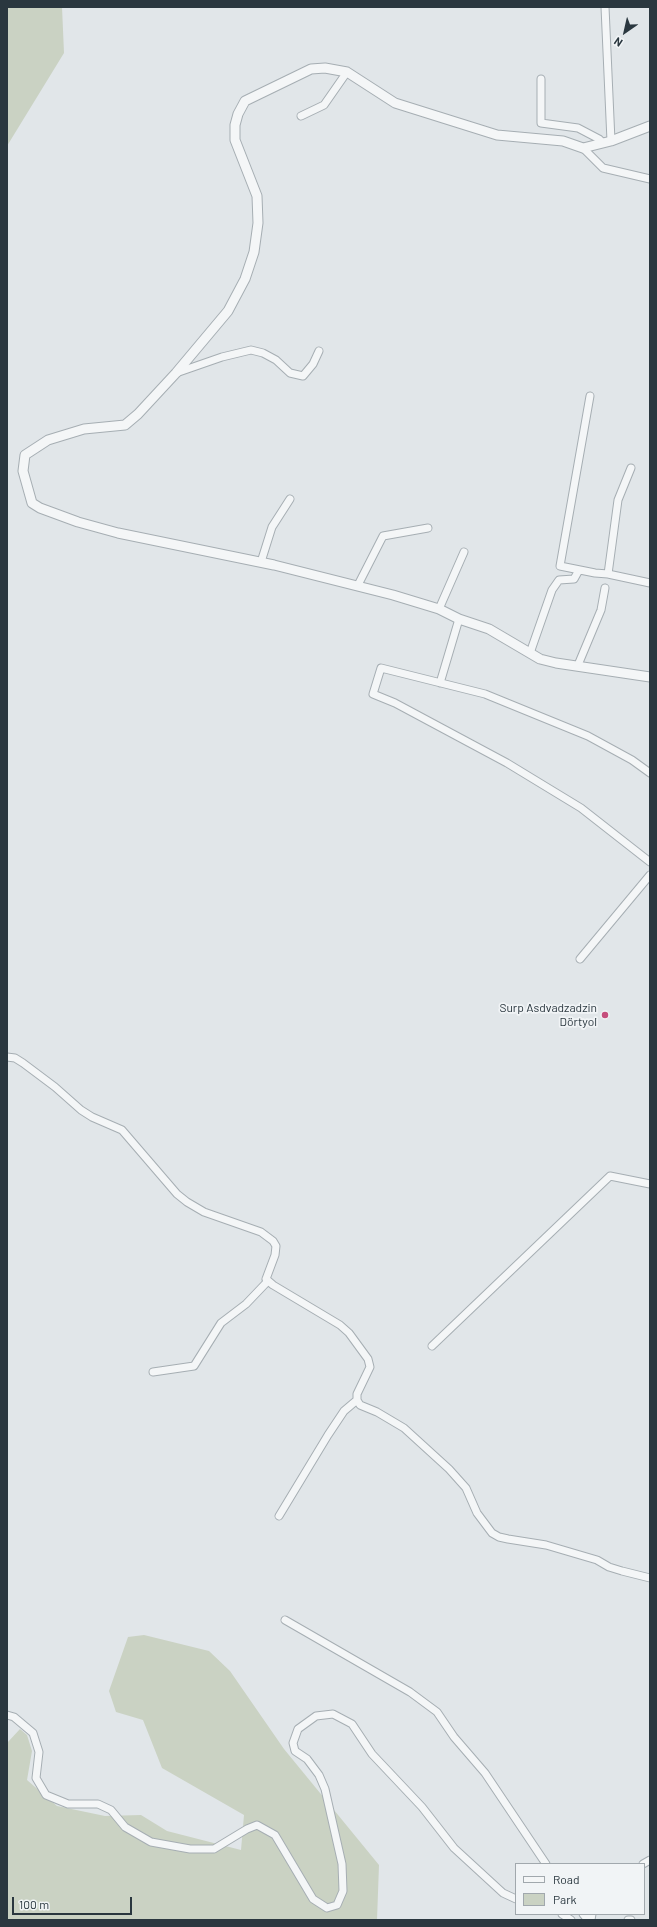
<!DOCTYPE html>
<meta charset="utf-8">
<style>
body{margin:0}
#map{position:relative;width:657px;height:1927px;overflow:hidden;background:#e1e6e9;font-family:Barlow,sans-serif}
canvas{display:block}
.frame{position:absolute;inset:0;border:8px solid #2a373f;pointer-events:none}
.legend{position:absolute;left:515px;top:1863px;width:130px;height:52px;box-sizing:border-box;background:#f1f4f6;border:1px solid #a1a8ad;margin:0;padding:5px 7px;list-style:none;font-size:12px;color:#2a373f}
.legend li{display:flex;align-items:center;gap:8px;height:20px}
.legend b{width:20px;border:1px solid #a1a8ad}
.north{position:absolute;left:605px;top:12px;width:40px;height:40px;-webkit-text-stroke:3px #f1f4f6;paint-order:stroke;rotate:214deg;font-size:11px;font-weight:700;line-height:16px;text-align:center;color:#2a373f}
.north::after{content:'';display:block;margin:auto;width:14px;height:18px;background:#2a373f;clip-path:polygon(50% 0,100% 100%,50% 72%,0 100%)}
.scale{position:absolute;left:12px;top:1897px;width:120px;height:18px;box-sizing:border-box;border:2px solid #2a373f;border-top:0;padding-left:5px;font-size:12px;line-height:14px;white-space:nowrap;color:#2a373f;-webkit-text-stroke:3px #f1f4f6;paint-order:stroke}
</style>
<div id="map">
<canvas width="657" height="1927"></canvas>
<div class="frame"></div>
<ul class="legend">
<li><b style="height:5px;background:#f4f6f7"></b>Road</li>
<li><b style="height:11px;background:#cad2c3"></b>Park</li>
</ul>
<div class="north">N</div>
<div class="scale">100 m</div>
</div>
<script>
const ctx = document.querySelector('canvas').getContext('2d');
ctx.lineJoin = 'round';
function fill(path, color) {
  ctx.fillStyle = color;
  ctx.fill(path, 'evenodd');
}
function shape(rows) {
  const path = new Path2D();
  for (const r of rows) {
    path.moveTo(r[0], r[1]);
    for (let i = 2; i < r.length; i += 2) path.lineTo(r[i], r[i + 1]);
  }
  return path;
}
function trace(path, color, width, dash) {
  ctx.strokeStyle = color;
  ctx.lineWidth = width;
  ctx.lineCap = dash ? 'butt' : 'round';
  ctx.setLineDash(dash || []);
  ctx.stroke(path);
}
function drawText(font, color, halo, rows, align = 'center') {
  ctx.font = font + ' Barlow,sans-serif';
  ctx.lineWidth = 3.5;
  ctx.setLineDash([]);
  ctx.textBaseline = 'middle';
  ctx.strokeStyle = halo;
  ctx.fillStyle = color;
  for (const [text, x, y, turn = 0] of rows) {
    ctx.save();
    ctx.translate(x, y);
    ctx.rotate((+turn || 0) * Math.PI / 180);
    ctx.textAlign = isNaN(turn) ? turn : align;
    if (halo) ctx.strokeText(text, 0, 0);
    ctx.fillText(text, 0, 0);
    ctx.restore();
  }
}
fill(shape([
 [7,7,62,7,64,53,7,146],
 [144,1635,209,1651,230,1671,284,1749,379,1865,377,1920,7,1920,7,1743,20,1729,27,1735,32,1751,27,1780,57,1806,105,1816,141,1815,167,1831,241,1850,244,1815,162,1768,143,1720,116,1712,109,1691,128,1637]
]), '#cad2c3');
const minor = shape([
 [605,7,611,141],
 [541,79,541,123,578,128,599,139,603,143],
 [301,116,324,105,347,72],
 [583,148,603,168,650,179],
 [176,373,222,357,251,350,263,353,276,360,290,373,303,376,313,364,319,351],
 [590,396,560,566,595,573,608,574,650,583],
 [261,562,272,527,290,499],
 [608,574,618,500,631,468],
 [358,585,383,536,428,528],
 [439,609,464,552],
 [530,653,552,590,559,580,574,579,579,570],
 [578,665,601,610,605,588],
 [440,683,459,619],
 [650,773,632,760,588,736,485,694,381,668,373,694,395,703,507,763,581,808,650,862],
 [580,959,650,875],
 [7,1057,15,1058,23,1063,55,1087,81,1110,92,1117,122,1130,177,1194,187,1202,204,1212,261,1232,273,1241,276,1246,275,1255,266,1279,273,1285,340,1325,349,1333,368,1359,370,1367,357,1394,357,1400,360,1405,377,1412,404,1428,449,1469,466,1488,477,1513,492,1533,499,1537,508,1539,546,1545,597,1560,609,1567,622,1571,650,1578],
 [432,1346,610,1176,650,1184],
 [153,1372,194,1366,221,1323,246,1304,267,1282,266,1279],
 [279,1516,328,1435,344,1411,357,1400],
 [285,1620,410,1692,437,1712,454,1737,485,1773,546,1864],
 [7,1715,14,1717,33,1733,39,1752,36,1778,46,1795,68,1804,98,1804,111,1810,125,1827,151,1842,190,1849,214,1849,247,1829,257,1825,275,1835,313,1899,327,1908,337,1905,343,1891,342,1864,325,1789,319,1775,307,1759,295,1751,293,1743,298,1729,316,1716,333,1714,352,1724,372,1754,422,1807,454,1848,503,1893,516,1899],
 [643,1864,650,1860],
 [562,1914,571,1920],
 [583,1914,588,1920],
 [591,1920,592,1914],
 [628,1920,631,1920]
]);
const tertiary = shape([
 [650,126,611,141,583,148,563,141,497,135,395,103,347,72,325,68,311,69,245,101,238,114,235,125,235,140,257,196,258,223,254,252,245,279,228,311,176,373,138,414,125,425,84,429,48,440,25,455,23,471,32,503,40,508,78,522,118,533,274,565,393,595,439,609,459,619,489,629,540,659,556,663,650,677]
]);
trace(minor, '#a6aeb3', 9);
trace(tertiary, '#a6aeb3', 11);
trace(minor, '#f4f6f7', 7);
trace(tertiary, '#f4f6f7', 9);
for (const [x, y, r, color] of [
 [605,1015,4,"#c64e7c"]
]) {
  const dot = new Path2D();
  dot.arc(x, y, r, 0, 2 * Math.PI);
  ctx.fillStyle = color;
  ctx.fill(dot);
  trace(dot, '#f1f4f6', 1.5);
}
drawText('12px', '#2a373f', '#f1f4f6', [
 ["Surp Asdvadzadzin",597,1008],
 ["Dörtyol",597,1022]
], 'right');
</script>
